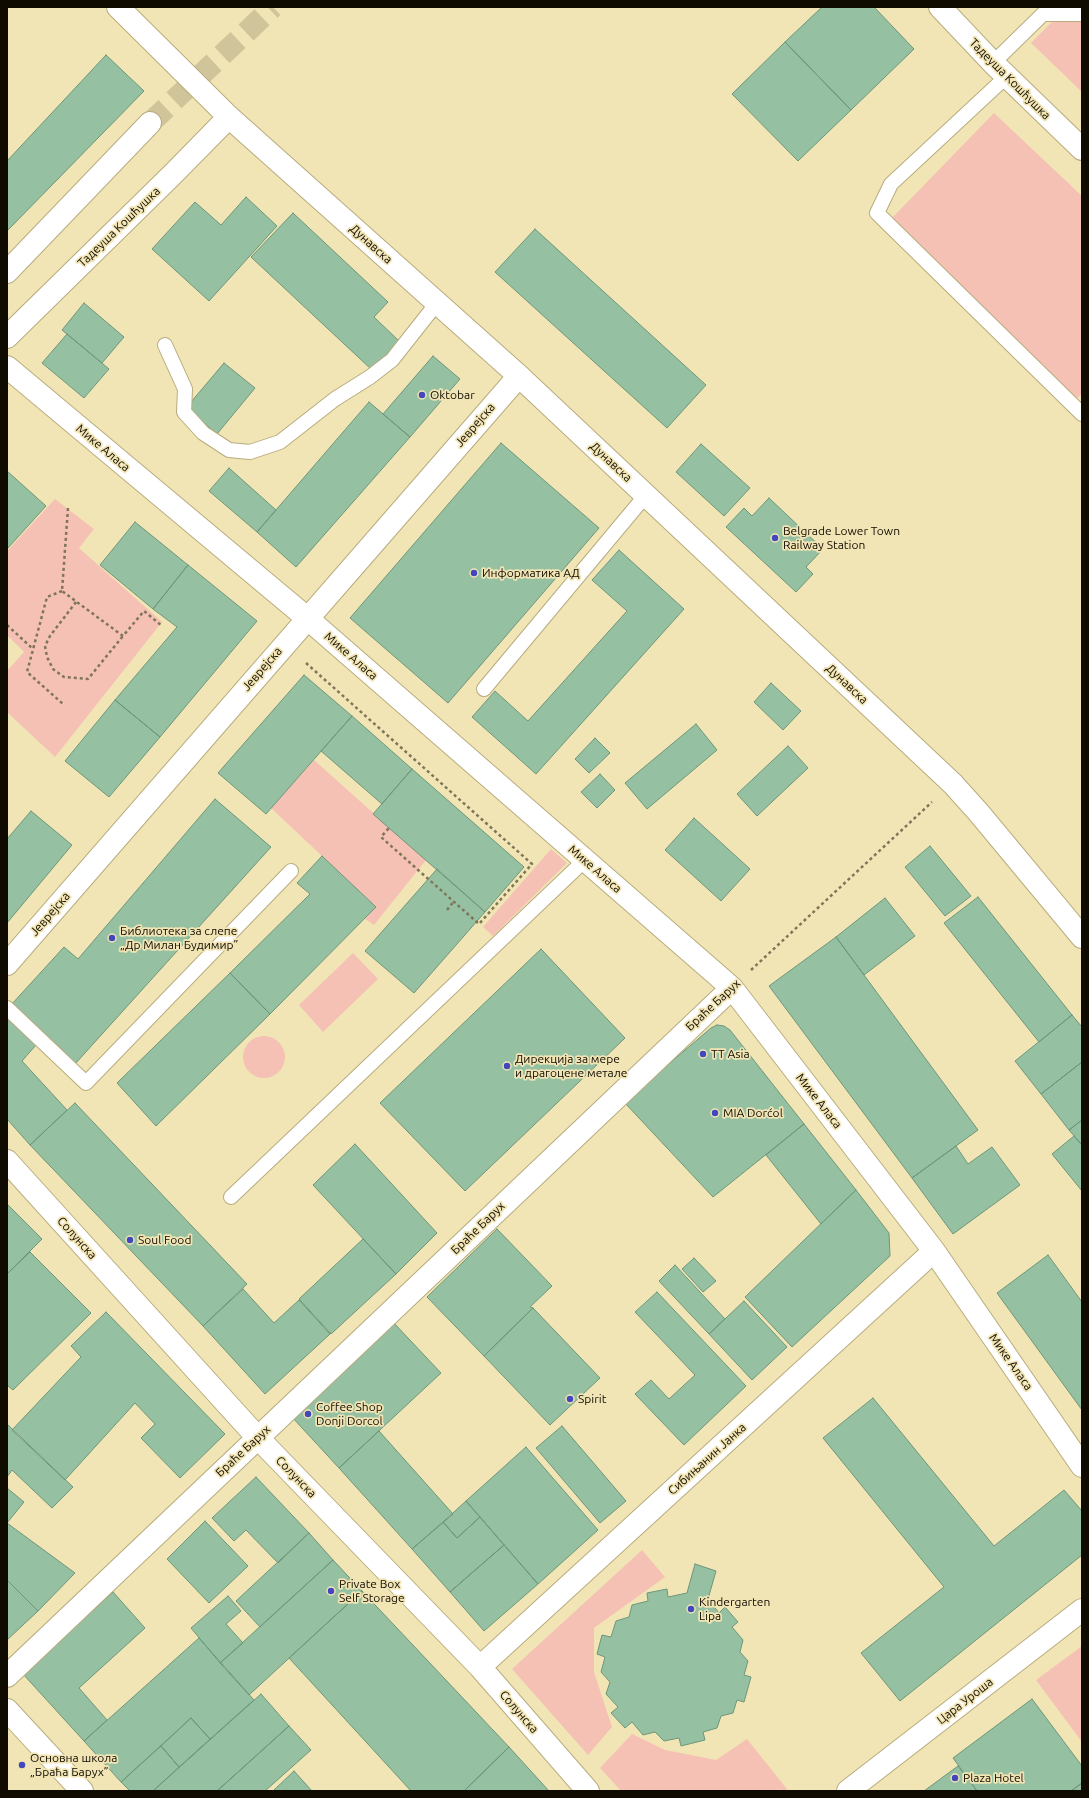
<!DOCTYPE html>
<meta charset="utf-8">
<style>
body{margin:0}
#map{position:relative;width:1089px;height:1798px;overflow:hidden;background:#f2e5b5;font-family:Ubuntu,sans-serif}
canvas{display:block}
.frame{position:absolute;inset:0;border:8px solid #100b00;pointer-events:none}
</style>
<div id="map">
<canvas width="1089" height="1798"></canvas>
<div class="frame"></div>
</div>
<script>
const ctx = document.querySelector('canvas').getContext('2d');
ctx.lineJoin = 'round';
function fill(path, color) {
  ctx.fillStyle = color;
  ctx.fill(path, 'evenodd');
}
function shape(rows) {
  const path = new Path2D();
  for (const r of rows) {
    if (r.length === 3) {
      path.moveTo(r[0] + r[2], r[1]);
      path.arc(r[0], r[1], r[2], 0, 2 * Math.PI);
      continue;
    }
    path.moveTo(r[0], r[1]);
    for (let i = 2; i < r.length; i += 2) path.lineTo(r[i], r[i + 1]);
  }
  return path;
}
function trace(path, color, width, dash) {
  ctx.strokeStyle = color;
  ctx.lineWidth = width;
  ctx.lineCap = dash ? 'butt' : 'round';
  ctx.setLineDash(dash || []);
  ctx.stroke(path);
}
function drawText(font, color, halo, rows, align = 'center') {
  ctx.font = font + ' Ubuntu,sans-serif';
  ctx.lineWidth = 3.5;
  ctx.setLineDash([]);
  ctx.textBaseline = 'middle';
  ctx.strokeStyle = halo;
  ctx.fillStyle = color;
  for (const [text, x, y, turn = 0] of rows) {
    ctx.save();
    ctx.translate(x, y);
    ctx.rotate((+turn || 0) * Math.PI / 180);
    ctx.textAlign = isNaN(turn) ? turn : align;
    if (halo) ctx.strokeText(text, 0, 0);
    ctx.fillText(text, 0, 0);
    ctx.restore();
  }
}
fill(shape([
 [1067,7,1082,7,1082,92,1031,43],
 [994,113,1082,196,1082,394,1077,398,890,220],
 [55,499,94,529,79,548,162,622,55,757,7,712,7,671,24,652,7,635,7,551],
 [314,760,426,860,374,925,365,919,376,907,271,808],
 [551,849,567,863,493,936,483,927],
 [353,953,378,979,323,1032,299,1005],
 [264,1057,21],
 [642,1550,665,1577,594,1628,594,1672,612,1727,588,1755,512,1669],
 [1082,1646,1082,1742,1036,1680],
 [632,1734,665,1750,716,1760,747,1739,787,1789,785,1791,621,1791,600,1768]
]), '#f5c1b4');
const building = shape([
 [822,7,874,7,914,49,851,110,785,42,822,7],
 [785,42,851,110,798,161,732,94,785,42],
 [106,55,144,91,7,231,7,161,106,55],
 [246,197,277,226,209,301,152,249,195,202,221,225,246,197],
 [293,213,388,302,374,317,399,341,372,370,251,257,293,213],
 [535,229,706,385,667,428,495,272,535,229],
 [84,303,124,337,102,363,62,330,84,303],
 [67,334,109,369,84,398,42,363,67,334],
 [433,356,460,379,410,437,383,414,433,356],
 [224,363,255,388,217,434,186,408,224,363],
 [369,402,410,437,296,567,257,532,369,402],
 [501,443,599,528,448,703,350,618,501,443],
 [701,444,750,488,724,516,676,472,701,444],
 [229,468,276,510,257,532,209,491,229,468],
 [7,471,46,506,7,549,7,471],
 [769,498,823,549,806,567,813,574,796,592,726,527,744,508,752,516,769,498],
 [135,522,188,565,153,609,100,565,135,522],
 [619,550,684,609,536,774,472,717,495,691,528,721,627,611,592,580,619,550],
 [188,565,257,621,160,737,115,700,177,627,153,609,188,565],
 [304,675,352,716,266,814,218,773,304,675],
 [771,683,801,711,783,730,754,702,771,683],
 [115,700,160,737,109,797,65,761,115,700],
 [352,716,412,769,382,804,321,751,352,716],
 [696,724,717,750,647,809,625,783,696,724],
 [595,738,610,753,589,773,575,759,595,738],
 [788,746,808,768,757,816,737,794,788,746],
 [412,769,524,867,485,912,373,814,412,769],
 [600,774,615,790,597,808,581,792,600,774],
 [215,799,271,847,75,1064,11,1005,64,947,78,959,215,799],
 [31,811,72,845,7,923,7,839,31,811],
 [694,818,750,869,721,901,665,850,694,818],
 [930,846,971,896,945,916,905,867,930,846],
 [322,856,376,907,270,1014,230,973,310,894,297,883,322,856],
 [437,869,485,912,414,993,365,951,437,869],
 [978,897,1072,1015,1039,1042,944,923,978,897],
 [885,898,915,936,864,975,836,937,885,898],
 [836,937,978,1130,912,1178,769,986,836,937],
 [541,949,625,1038,465,1191,380,1103,541,949],
 [230,973,270,1014,156,1126,117,1083,230,973],
 [1072,1015,1082,1027,1082,1062,1041,1094,1015,1061,1072,1015],
 [7,1017,36,1045,22,1061,67,1110,30,1145,7,1119,7,1017],
 [717,1025,724,1026,730,1030,804,1124,713,1197,624,1102,711,1028,717,1025],
 [1082,1062,1082,1120,1069,1130,1041,1094,1082,1062],
 [75,1103,247,1284,203,1326,30,1145,75,1103],
 [1082,1120,1082,1145,1069,1130,1082,1120],
 [804,1124,856,1190,821,1224,766,1155,804,1124],
 [1074,1136,1082,1145,1082,1191,1052,1154,1074,1136],
 [355,1144,437,1233,396,1274,313,1185,355,1144],
 [956,1146,968,1164,992,1147,1020,1185,953,1234,912,1178,956,1146],
 [856,1190,889,1233,890,1256,792,1347,745,1297,856,1190],
 [7,1204,42,1239,7,1274,7,1204],
 [497,1229,552,1286,530,1307,533,1308,484,1356,427,1297,497,1229],
 [363,1239,396,1274,331,1334,299,1299,363,1239],
 [30,1252,91,1313,13,1390,7,1385,7,1274,30,1252],
 [1048,1255,1082,1302,1082,1410,997,1293,1048,1255],
 [694,1258,716,1281,703,1292,682,1269,694,1258],
 [675,1265,725,1319,709,1334,659,1281,675,1265],
 [243,1289,274,1323,299,1300,330,1334,265,1394,203,1326,243,1289],
 [657,1292,746,1386,684,1445,635,1394,651,1380,669,1399,695,1375,635,1312,657,1292],
 [744,1301,787,1347,752,1380,709,1334,744,1301],
 [533,1308,600,1378,550,1425,484,1356,533,1308],
 [106,1312,225,1434,180,1478,141,1438,155,1424,135,1403,65,1480,12,1430,81,1357,71,1346,106,1312],
 [392,1321,441,1373,339,1468,291,1416,392,1321],
 [873,1398,994,1546,1064,1490,1082,1511,1082,1555,900,1701,861,1653,944,1587,823,1438,873,1398],
 [7,1424,73,1487,52,1508,12,1470,7,1477,7,1424],
 [562,1426,626,1501,600,1523,536,1448,562,1426],
 [379,1431,453,1514,412,1549,339,1468,379,1431],
 [526,1447,598,1530,538,1584,466,1501,526,1447],
 [256,1477,309,1533,278,1563,246,1530,234,1541,212,1518,256,1477],
 [7,1488,24,1502,7,1523,7,1488],
 [466,1501,480,1517,457,1538,443,1522,466,1501],
 [480,1517,504,1545,450,1592,412,1549,443,1522,457,1538,480,1517],
 [205,1521,248,1566,209,1603,167,1559,205,1521],
 [7,1523,75,1573,38,1611,7,1580,7,1523],
 [309,1533,333,1560,260,1627,236,1601,309,1533],
 [504,1545,538,1584,484,1631,450,1592,504,1545],
 [333,1560,362,1591,249,1695,220,1663,333,1560],
 [695,1564,716,1571,708,1599,719,1613,725,1607,738,1622,732,1627,743,1640,740,1652,748,1661,744,1675,751,1677,744,1702,737,1700,733,1713,721,1716,717,1728,703,1732,705,1740,681,1746,679,1738,664,1741,655,1732,643,1735,632,1722,625,1728,611,1713,618,1707,606,1694,610,1682,601,1672,605,1657,597,1654,602,1635,611,1637,616,1621,629,1617,632,1605,648,1601,647,1593,667,1589,668,1597,687,1593,695,1564],
 [7,1580,38,1611,7,1640,7,1580],
 [362,1591,509,1747,464,1791,411,1791,289,1658,362,1591],
 [113,1592,145,1628,79,1688,107,1720,84,1741,23,1674,113,1592],
 [228,1596,241,1611,226,1624,243,1643,220,1663,191,1628,228,1596],
 [199,1638,254,1700,210,1739,191,1718,121,1782,84,1741,199,1638],
 [261,1694,289,1726,217,1791,153,1791,261,1694],
 [1032,1699,1082,1766,1082,1783,1071,1791,977,1791,953,1758,1032,1699],
 [191,1718,210,1739,179,1767,161,1746,191,1718],
 [289,1726,311,1750,265,1791,217,1791,289,1726],
 [161,1746,179,1767,153,1791,130,1791,121,1782,161,1746],
 [509,1747,549,1791,464,1791,509,1747],
 [958,1766,977,1791,924,1791,958,1766],
 [294,1771,312,1791,273,1791,294,1771],
 [1082,1783,1082,1791,1071,1791,1082,1783]
]);
fill(building, '#95c0a2');
trace(building, '#6c9679', 1);
trace(shape([
 [150,123,273,7]
]), '#d0c49a', 22, [22, 11]);
const service = shape([
 [993,63,1043,14,1082,14],
 [1007,76,891,184,877,213,1082,414],
 [165,345,185,389,184,412,203,433,229,450,250,452,280,442,335,399,370,377,392,360,437,303],
 [484,689,646,495],
 [7,1008,86,1083,291,871],
 [231,1197,585,860]
]);
const minor = shape([
 [940,7,993,63,1082,149],
 [7,272,150,123],
 [7,367,307,618,732,988,934,1251,1082,1466],
 [7,964,519,376],
 [7,1161,258,1438,480,1667,588,1791],
 [480,1667,934,1251],
 [7,1676,732,988],
 [7,1710,82,1791],
 [848,1791,1082,1610]
]);
const tertiary = shape([
 [7,337,174,173,229,117]
]);
const secondary = shape([
 [118,7,229,117,519,376,953,784,979,813,1082,937]
]);
trace(service, '#b8ac7e', 16);
trace(minor, '#b8ac7e', 24);
trace(tertiary, '#b8ac7e', 24);
trace(secondary, '#b8ac7e', 24);
trace(shape([
 [68,508,62,591,123,636,144,611,162,626],
 [62,591,47,597,27,672,63,704],
 [76,602,50,636,45,646,47,657,53,669,64,677,88,679,123,636],
 [7,625,33,649],
 [306,663,532,864,479,924,381,837,389,828],
 [447,910,454,901],
 [751,970,932,802]
]), '#7f7659', 2.5, [3, 3]);
trace(service, '#fff', 14);
trace(minor, '#fff', 22);
trace(tertiary, '#fff', 22);
trace(secondary, '#fff', 22);
for (const [x, y, r, color] of [
 [422,395,4,"#4148bc"],
 [775,538,4,"#4148bc"],
 [474,573,4,"#4148bc"],
 [112,938,4,"#4148bc"],
 [703,1054,4,"#4148bc"],
 [507,1066,4,"#4148bc"],
 [715,1113,4,"#4148bc"],
 [130,1240,4,"#4148bc"],
 [570,1399,4,"#4148bc"],
 [308,1414,4,"#4148bc"],
 [331,1591,4,"#4148bc"],
 [691,1609,4,"#4148bc"],
 [22,1765,4,"#4148bc"],
 [955,1778,4,"#4148bc"]
]) {
  const dot = new Path2D();
  dot.arc(x, y, r, 0, 2 * Math.PI);
  ctx.fillStyle = color;
  ctx.fill(dot);
  trace(dot, '#f2e5b5', 1.5);
}
drawText('12px', '#100b00', '#f2e5b5', [
 ["Тадеуша Кошћушка",1010,79,45],
 ["Тадеуша Кошћушка",119,227,-44],
 ["Дунавска",371,244,42],
 ["Јеврејска",475,425,-49],
 ["Мике Аласа",103,448,40],
 ["Дунавска",611,462,43],
 ["Мике Аласа",351,656,41],
 ["Јеврејска",262,669,-49],
 ["Дунавска",847,684,43],
 ["Мике Аласа",595,869,41],
 ["Јеврејска",50,914,-49],
 ["Браће Барух",713,1005,-43],
 ["Мике Аласа",819,1101,52],
 ["Браће Барух",478,1228,-44],
 ["Солунска",77,1238,48],
 ["Мике Аласа",1011,1362,55],
 ["Браће Барух",243,1451,-43],
 ["Сибињанин Јанка",707,1459,-42],
 ["Солунска",296,1477,46],
 ["Цара Уроша",965,1701,-38],
 ["Солунска",519,1712,49]
]);
drawText('12px', '#100b00', '#f2e5b5', [
 ["Oktobar",430,395],
 ["Belgrade Lower Town",783,531],
 ["Railway Station",783,545],
 ["Информатика АД",482,573],
 ["Библиотека за слепе",120,931],
 ["„Др Милан Будимир”",120,945],
 ["TT Asia",711,1054],
 ["Дирекција за мере",515,1059],
 ["и драгоцене метале",515,1073],
 ["MIA Dorćol",723,1113],
 ["Soul Food",138,1240],
 ["Spirit",578,1399],
 ["Coffee Shop",316,1407],
 ["Donji Dorcol",316,1421],
 ["Private Box",339,1584],
 ["Self Storage",339,1598],
 ["Kindergarten",699,1602],
 ["Lipa",699,1616],
 ["Основна школа",30,1758],
 ["„Браћа Барух”",30,1772],
 ["Plaza Hotel",963,1778]
], 'left');
</script>
